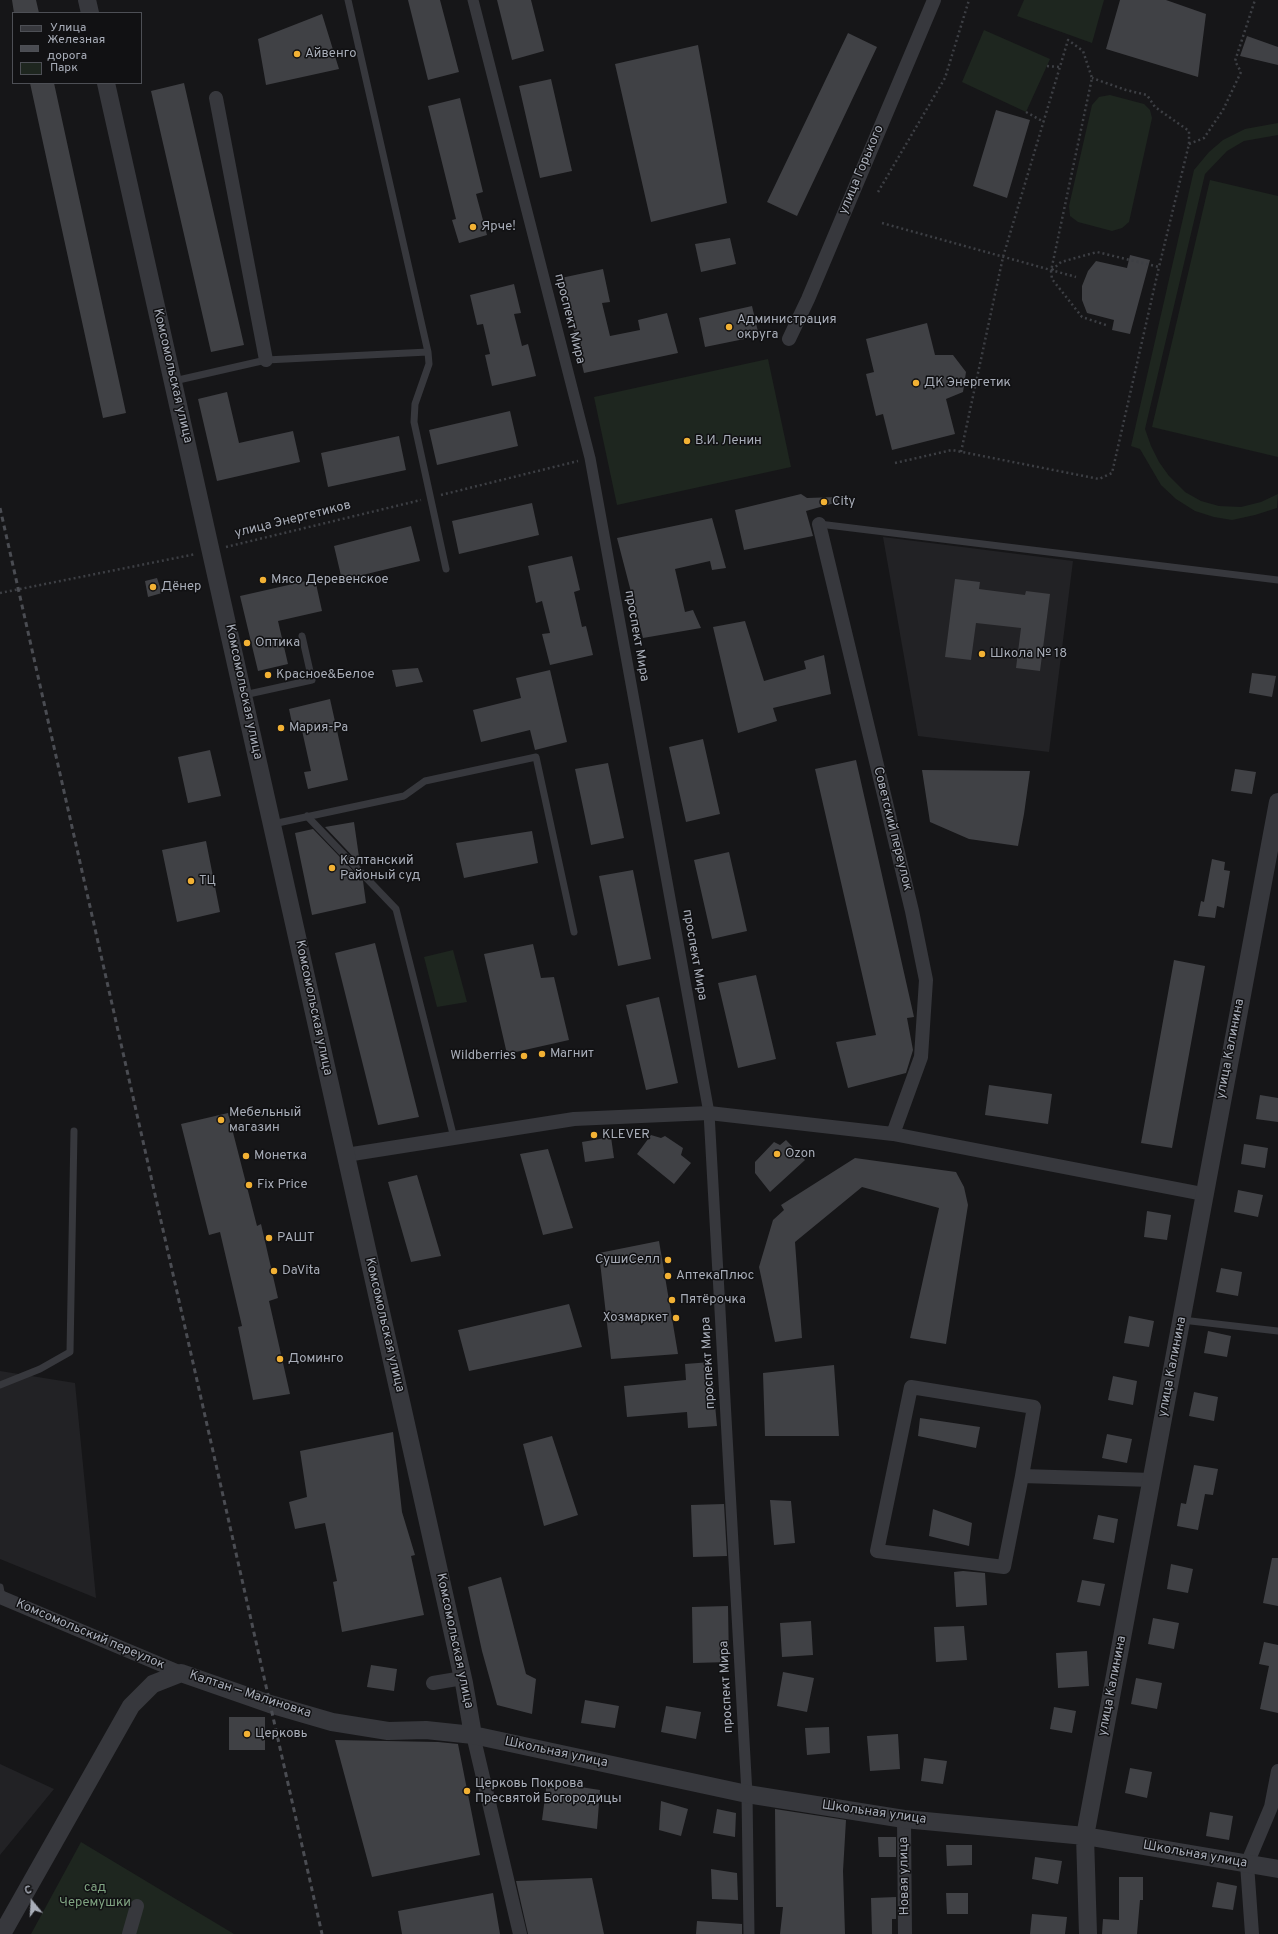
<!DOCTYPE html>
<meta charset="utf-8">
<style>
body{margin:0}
#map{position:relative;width:1278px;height:1934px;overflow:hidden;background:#161618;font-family:Overpass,sans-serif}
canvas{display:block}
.legend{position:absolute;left:12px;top:12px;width:130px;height:72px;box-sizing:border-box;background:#111113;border:1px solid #4d4f55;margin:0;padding:5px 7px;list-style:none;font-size:12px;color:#a8adb8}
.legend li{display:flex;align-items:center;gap:8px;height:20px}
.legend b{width:20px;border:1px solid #4d4f55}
.north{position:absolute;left:12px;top:1882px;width:40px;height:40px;-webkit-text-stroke:3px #111113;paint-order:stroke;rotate:342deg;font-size:11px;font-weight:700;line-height:16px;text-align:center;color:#a8adb8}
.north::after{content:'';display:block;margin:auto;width:14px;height:18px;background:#a8adb8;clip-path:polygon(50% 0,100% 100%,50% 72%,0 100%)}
</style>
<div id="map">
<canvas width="1278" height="1934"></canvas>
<ul class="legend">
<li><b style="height:5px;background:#37383d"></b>Улица</li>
<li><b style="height:5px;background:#4a4c52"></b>Железная дорога</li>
<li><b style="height:11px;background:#1e261f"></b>Парк</li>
</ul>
<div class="north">С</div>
</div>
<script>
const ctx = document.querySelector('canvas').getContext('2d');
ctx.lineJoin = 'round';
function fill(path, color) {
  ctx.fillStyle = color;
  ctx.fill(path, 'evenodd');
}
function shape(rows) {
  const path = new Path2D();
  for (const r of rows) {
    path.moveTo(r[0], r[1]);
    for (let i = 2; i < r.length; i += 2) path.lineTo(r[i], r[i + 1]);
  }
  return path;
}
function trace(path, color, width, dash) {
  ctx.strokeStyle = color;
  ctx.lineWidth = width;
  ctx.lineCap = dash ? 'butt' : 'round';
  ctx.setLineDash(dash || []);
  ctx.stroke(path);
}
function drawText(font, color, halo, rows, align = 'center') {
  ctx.font = font + ' Overpass,sans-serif';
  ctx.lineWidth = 3;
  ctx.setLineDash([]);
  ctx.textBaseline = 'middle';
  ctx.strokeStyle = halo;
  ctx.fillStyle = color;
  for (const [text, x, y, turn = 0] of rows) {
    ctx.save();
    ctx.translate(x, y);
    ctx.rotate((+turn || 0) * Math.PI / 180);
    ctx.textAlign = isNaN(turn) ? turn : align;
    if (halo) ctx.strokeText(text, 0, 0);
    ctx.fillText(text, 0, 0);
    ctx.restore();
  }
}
fill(shape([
 [883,537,1073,561,1049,752,918,736],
 [0,1371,75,1383,96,1598,0,1559],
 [0,1764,54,1789,0,1855]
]), '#222225');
fill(shape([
 [1024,0,1104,0,1092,43,1017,16],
 [984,30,1050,59,1026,112,962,82],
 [1110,95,1144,104,1150,110,1152,118,1129,222,1122,228,1112,231,1078,222,1070,216,1069,206,1092,105,1099,97],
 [1278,123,1278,135,1244,141,1227,151,1205,174,1145,429,1151,446,1159,462,1169,476,1185,492,1201,501,1219,506,1241,507,1261,502,1278,494,1277,508,1255,515,1232,520,1214,517,1195,511,1176,499,1161,485,1140,449,1131,446,1194,170,1209,152,1223,140,1245,129],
 [1210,180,1278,196,1278,457,1152,427],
 [768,359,791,467,617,505,594,397],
 [453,950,467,1002,437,1007,424,957],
 [81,1842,234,1934,31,1934]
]), '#1e261f');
fill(shape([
 [12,0,36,0,39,13,14,13],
 [408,0,440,0,459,72,428,80],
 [497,0,531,0,544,51,512,60],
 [1120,0,1166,0,1206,14,1198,77,1106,49],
 [322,14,339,69,266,85,258,39],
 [848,33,877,47,797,216,767,202],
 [1247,36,1278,47,1278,65,1240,56],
 [698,45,727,203,651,222,615,64],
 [551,79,572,171,540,178,519,86],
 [30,83,54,83,126,413,103,418],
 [184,83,244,345,211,352,151,91],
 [460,98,483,192,476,194,487,235,459,243,452,220,456,219,428,106],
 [996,110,1030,120,1007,198,973,186],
 [730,238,736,264,701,272,695,244],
 [1130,255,1150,260,1130,334,1112,330,1114,320,1087,313,1082,300,1082,286,1088,271,1096,261,1127,268],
 [603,269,610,302,602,303,610,336,640,330,638,320,667,313,678,353,584,373,561,278],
 [514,284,521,313,514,314,522,346,528,344,536,376,492,386,485,355,490,354,483,324,477,325,470,295],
 [752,306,759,336,705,347,699,318],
 [927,323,935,355,953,355,966,372,963,392,946,399,955,434,892,450,883,414,876,416,866,374,874,372,866,339],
 [227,392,239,443,293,431,300,462,217,481,198,399],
 [510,411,518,446,437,465,429,430],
 [399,436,406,470,328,487,321,453],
 [801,494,807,498,837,497,838,502,806,511,813,536,744,550,735,510],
 [532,503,539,535,459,554,452,521],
 [712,518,726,568,712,570,710,561,675,569,685,612,693,610,701,628,643,638,617,538],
 [411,526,420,561,342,580,334,546],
 [572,556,580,590,574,592,582,627,586,626,593,655,550,665,542,634,550,633,542,601,536,603,528,566],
 [157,578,162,593,148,597,145,581],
 [315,579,322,611,278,621,288,664,258,671,240,596],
 [955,579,980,582,979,589,1025,595,1026,591,1050,594,1040,671,1016,668,1021,628,976,623,971,660,945,657],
 [745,621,764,681,806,669,804,661,824,655,831,694,773,708,777,721,738,733,713,627],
 [418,668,423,682,396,687,392,670],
 [550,670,567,742,535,750,530,730,481,742,473,710,521,698,516,678],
 [1252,673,1276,676,1272,697,1249,693],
 [330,699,348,780,308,789,304,772,311,771,301,726,293,728,289,709],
 [703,739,720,814,686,822,669,747],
 [210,750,221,796,188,803,178,757],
 [856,760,914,1017,907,1018,913,1050,906,1073,848,1088,836,1042,876,1035,815,769],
 [608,763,624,838,591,845,575,769],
 [1235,769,1256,772,1252,794,1231,791],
 [922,770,1030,771,1024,814,1018,846,969,839,930,822],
 [354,822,360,864,325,827],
 [313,829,363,881,366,903,312,915,295,833],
 [532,831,538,863,464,878,456,843],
 [206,841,220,912,177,922,162,850],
 [729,852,747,931,712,939,694,860],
 [1212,859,1225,862,1224,870,1230,871,1224,908,1217,906,1215,918,1198,916,1201,901,1204,902],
 [633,870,651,959,618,966,599,876],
 [375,943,419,1117,378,1125,335,953],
 [533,944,541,978,554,977,569,1040,507,1054,484,954],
 [1174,960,1205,966,1172,1148,1141,1143],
 [756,975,776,1059,738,1068,718,983],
 [659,997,678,1083,646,1090,626,1005],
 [989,1085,1052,1094,1048,1124,985,1115],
 [1260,1095,1278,1098,1278,1122,1256,1119],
 [228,1113,257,1226,261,1224,278,1298,269,1301,290,1394,253,1400,238,1327,242,1326,220,1232,209,1235,181,1124],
 [651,1135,661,1138,665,1136,683,1148,681,1155,691,1163,674,1184,637,1154],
 [611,1137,614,1158,585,1162,582,1142],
 [786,1140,805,1160,770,1192,755,1173,755,1162,774,1142,780,1145],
 [1244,1144,1268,1148,1265,1168,1241,1164],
 [548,1149,573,1228,543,1235,520,1154],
 [855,1158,956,1172,964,1187,968,1205,946,1344,910,1338,939,1208,862,1187,795,1242,802,1338,775,1342,759,1267,773,1220,784,1210,781,1205],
 [417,1175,441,1256,411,1262,388,1182],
 [1238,1190,1263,1195,1258,1217,1234,1212],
 [1147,1211,1171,1215,1167,1240,1144,1237],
 [659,1241,678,1354,611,1359,599,1253],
 [1221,1268,1242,1272,1238,1296,1216,1292],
 [569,1304,582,1347,469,1371,458,1330],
 [1129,1316,1154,1321,1149,1347,1124,1343],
 [1208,1331,1231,1336,1227,1357,1204,1353],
 [711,1362,717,1426,688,1428,687,1412,627,1417,624,1386,686,1380,685,1364],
 [834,1365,839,1436,765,1436,763,1373],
 [1113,1376,1137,1381,1133,1405,1108,1400],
 [1194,1392,1218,1397,1214,1421,1189,1416],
 [920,1418,980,1427,976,1448,918,1436],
 [393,1432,402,1512,415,1555,411,1556,424,1615,342,1632,333,1582,337,1581,325,1523,295,1529,289,1502,307,1497,300,1451],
 [1107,1434,1132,1439,1127,1463,1102,1458],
 [552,1436,578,1515,544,1526,523,1444],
 [1194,1465,1218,1469,1213,1495,1205,1494,1198,1530,1177,1526,1181,1503,1186,1504],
 [770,1500,791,1501,795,1543,774,1545],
 [724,1504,727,1556,693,1557,691,1505],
 [933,1509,972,1523,969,1546,929,1536],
 [1098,1515,1118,1519,1114,1543,1093,1539],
 [1272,1558,1278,1558,1278,1606,1263,1603],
 [1171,1564,1193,1569,1188,1593,1167,1589],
 [963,1571,985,1573,987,1605,956,1607,954,1572],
 [501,1577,526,1674,536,1679,532,1714,497,1705,482,1651,468,1587],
 [1082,1580,1105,1584,1100,1606,1077,1602],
 [728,1606,729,1662,693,1663,692,1607],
 [1153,1618,1179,1623,1174,1649,1148,1644],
 [811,1621,813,1655,782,1657,780,1623],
 [964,1626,967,1660,936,1662,934,1627],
 [1264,1642,1278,1645,1278,1713,1260,1709,1269,1666,1259,1664],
 [1087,1651,1089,1686,1058,1688,1056,1653],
 [371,1665,397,1669,394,1691,367,1687],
 [783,1672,814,1678,807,1712,777,1706],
 [1136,1678,1162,1683,1157,1709,1131,1704],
 [585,1700,619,1706,615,1728,581,1723],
 [666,1706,701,1712,696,1739,661,1732],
 [1054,1707,1076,1711,1072,1733,1050,1729],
 [229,1717,265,1717,265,1750,229,1750],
 [829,1727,830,1753,807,1755,805,1728],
 [898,1734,900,1769,870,1771,867,1736],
 [335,1740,438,1742,458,1744,480,1855,372,1877],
 [924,1758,947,1761,943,1784,921,1781],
 [1130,1768,1152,1772,1147,1798,1125,1793],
 [547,1782,600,1790,597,1829,542,1820],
 [661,1801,688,1809,681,1836,659,1830],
 [717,1809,736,1813,735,1837,713,1833],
 [775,1809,846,1820,843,1871,845,1934,780,1934,783,1907,776,1907],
 [1210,1812,1233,1816,1229,1840,1206,1836],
 [878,1837,896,1837,896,1857,879,1857],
 [946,1845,972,1845,972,1865,947,1866],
 [1035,1857,1062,1861,1058,1884,1032,1879],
 [711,1869,737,1873,738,1900,712,1899],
 [1119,1877,1143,1877,1143,1900,1140,1900,1137,1934,1102,1934,1103,1919,1119,1920],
 [592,1878,604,1934,528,1934,516,1881],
 [1217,1882,1237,1886,1233,1910,1212,1907],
 [493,1893,500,1934,402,1934,398,1911],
 [946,1893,968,1893,968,1914,947,1914],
 [896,1897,896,1919,892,1919,892,1934,872,1934,871,1898],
 [1032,1914,1067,1917,1065,1934,1030,1934],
 [697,1921,742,1924,742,1934,696,1934]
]), '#404145');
trace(shape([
 [1047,66,1060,67],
 [1026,112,1044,122],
 [1189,144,1204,138,1223,110,1241,72,1235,61,1255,0],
 [878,192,945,78,969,0],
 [882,223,1076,277],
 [1052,270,1061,262,1097,252,1159,267,1189,144,1189,131,1155,107,1147,95,1126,90,1092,78],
 [961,452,1003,257,1068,40,1083,51,1092,78,1051,271,1052,279,1082,317,1106,325],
 [895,463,952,450,1099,479,1112,473,1159,267],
 [441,495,578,461],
 [226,547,421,500],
 [0,593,196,554]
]), '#3d3f44', 2.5, [2, 3]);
trace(shape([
 [348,0,428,352,429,364,415,404,414,422,446,569],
 [174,381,266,360,428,352],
 [819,524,1278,580],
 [244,695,312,680,302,636],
 [307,816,396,909,454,1138],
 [273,824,404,796,425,781,536,757,574,932],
 [1182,1320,1278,1331],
 [0,1385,40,1369,70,1352,74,1131],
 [0,1587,2,1597]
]), '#37383d', 7);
trace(shape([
 [473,0,590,458,709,1113,747,1794,749,1934]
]), '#37383d', 11);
trace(shape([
 [216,98,266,360],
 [789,339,808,299,934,0],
 [819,524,912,911,926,980,921,1057,893,1134],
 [346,1155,574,1119,709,1113,893,1134,1203,1194],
 [1022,1476,1004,1567,877,1551,911,1387,1034,1407,1022,1476,1152,1480],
 [0,1597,181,1673],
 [433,1683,463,1678],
 [473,1735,520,1934],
 [904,1819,905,1934],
 [129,1934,137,1906],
 [1252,1934,1247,1864,1271,1807,1278,1771]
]), '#37383d', 14);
trace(shape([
 [87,0,90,13],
 [106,83,464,1683,473,1735],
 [2,1934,131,1706,153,1684,181,1673,270,1704,332,1722,388,1731,426,1730,473,1735,747,1794,904,1819,1085,1836,1278,1869],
 [1088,1934,1085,1836,1278,802]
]), '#37383d', 18);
trace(shape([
 [0,508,322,1934]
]), '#4a4c52', 3, [5, 4]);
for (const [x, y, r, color] of [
 [297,54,4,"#f2b134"],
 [473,227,4,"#f2b134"],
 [729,327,4,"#f2b134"],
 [916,383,4,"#f2b134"],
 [687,441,4,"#f2b134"],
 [824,502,4,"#f2b134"],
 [263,580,4,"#f2b134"],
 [153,587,4,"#f2b134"],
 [247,643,4,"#f2b134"],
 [982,654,4,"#f2b134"],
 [268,675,4,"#f2b134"],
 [281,728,4,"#f2b134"],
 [332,868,4,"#f2b134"],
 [191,881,4,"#f2b134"],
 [542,1054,4,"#f2b134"],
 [524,1056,4,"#f2b134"],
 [221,1120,4,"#f2b134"],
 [594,1135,4,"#f2b134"],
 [777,1154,4,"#f2b134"],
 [246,1156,4,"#f2b134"],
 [249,1185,4,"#f2b134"],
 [269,1238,4,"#f2b134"],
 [668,1260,4,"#f2b134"],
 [274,1271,4,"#f2b134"],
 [668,1276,4,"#f2b134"],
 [672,1300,4,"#f2b134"],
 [676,1318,4,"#f2b134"],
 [280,1359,4,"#f2b134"],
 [247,1734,4,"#f2b134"],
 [467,1791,4,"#f2b134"]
]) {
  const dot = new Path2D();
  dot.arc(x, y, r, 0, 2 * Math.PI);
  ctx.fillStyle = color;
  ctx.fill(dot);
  trace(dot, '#111113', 1.5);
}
drawText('13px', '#a8adb8', '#111113', [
 ["Айвенго",305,54],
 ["Ярче!",481,227],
 ["Администрация",737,320],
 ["округа",737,335],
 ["ДК Энергетик",924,383],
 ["В.И. Ленин",695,441],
 ["City",832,502],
 ["Мясо Деревенское",271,580],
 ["Дёнер",161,587],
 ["Оптика",255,643],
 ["Школа № 18",990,654],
 ["Красное&Белое",276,675],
 ["Мария-Ра",289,728],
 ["Калтанский",340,861],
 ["Районый суд",340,876],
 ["ТЦ",199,881],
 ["Магнит",550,1054],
 ["Wildberries",516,1056,"right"],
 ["Мебельный",229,1113],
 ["магазин",229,1128],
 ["KLEVER",602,1135],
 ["Ozon",785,1154],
 ["Монетка",254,1156],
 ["Fix Price",257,1185],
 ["РАШТ",277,1238],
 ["СушиСелл",660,1260,"right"],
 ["DaVita",282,1271],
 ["АптекаПлюс",676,1276],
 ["Пятёрочка",680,1300],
 ["Хозмаркет",668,1318,"right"],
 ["Доминго",288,1359],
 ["Церковь",255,1734],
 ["Церковь Покрова",475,1784],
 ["Пресвятой Богородицы",475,1799]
], 'left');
drawText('13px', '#a8adb8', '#111113', [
 ["улица Горького",862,170,-67],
 ["проспект Мира",569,319,76],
 ["Комсомольская улица",172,376,77],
 ["улица Энергетиков",293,520,-14],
 ["проспект Мира",636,636,80],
 ["Комсомольская улица",243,692,78],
 ["Советский переулок",892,829,76],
 ["проспект Мира",694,955,80],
 ["Комсомольская улица",313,1008,78],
 ["улица Калинина",1231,1049,-79],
 ["Комсомольская улица",384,1325,77],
 ["проспект Мира",709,1363,-93],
 ["улица Калинина",1173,1367,-79],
 ["Комсомольский переулок",90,1635,23],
 ["Комсомольская улица",454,1641,78],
 ["улица Калинина",1113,1686,-79],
 ["проспект Мира",727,1687,-93],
 ["Калтан — Малиновка",250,1695,18],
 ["Школьная улица",556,1753,12],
 ["Школьная улица",874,1813,8],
 ["Школьная улица",1195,1855,10],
 ["Новая улица",905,1876,-91]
]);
drawText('13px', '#7fa381', '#111113', [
 ["сад",95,1888],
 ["Черемушки",95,1903]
]);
</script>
